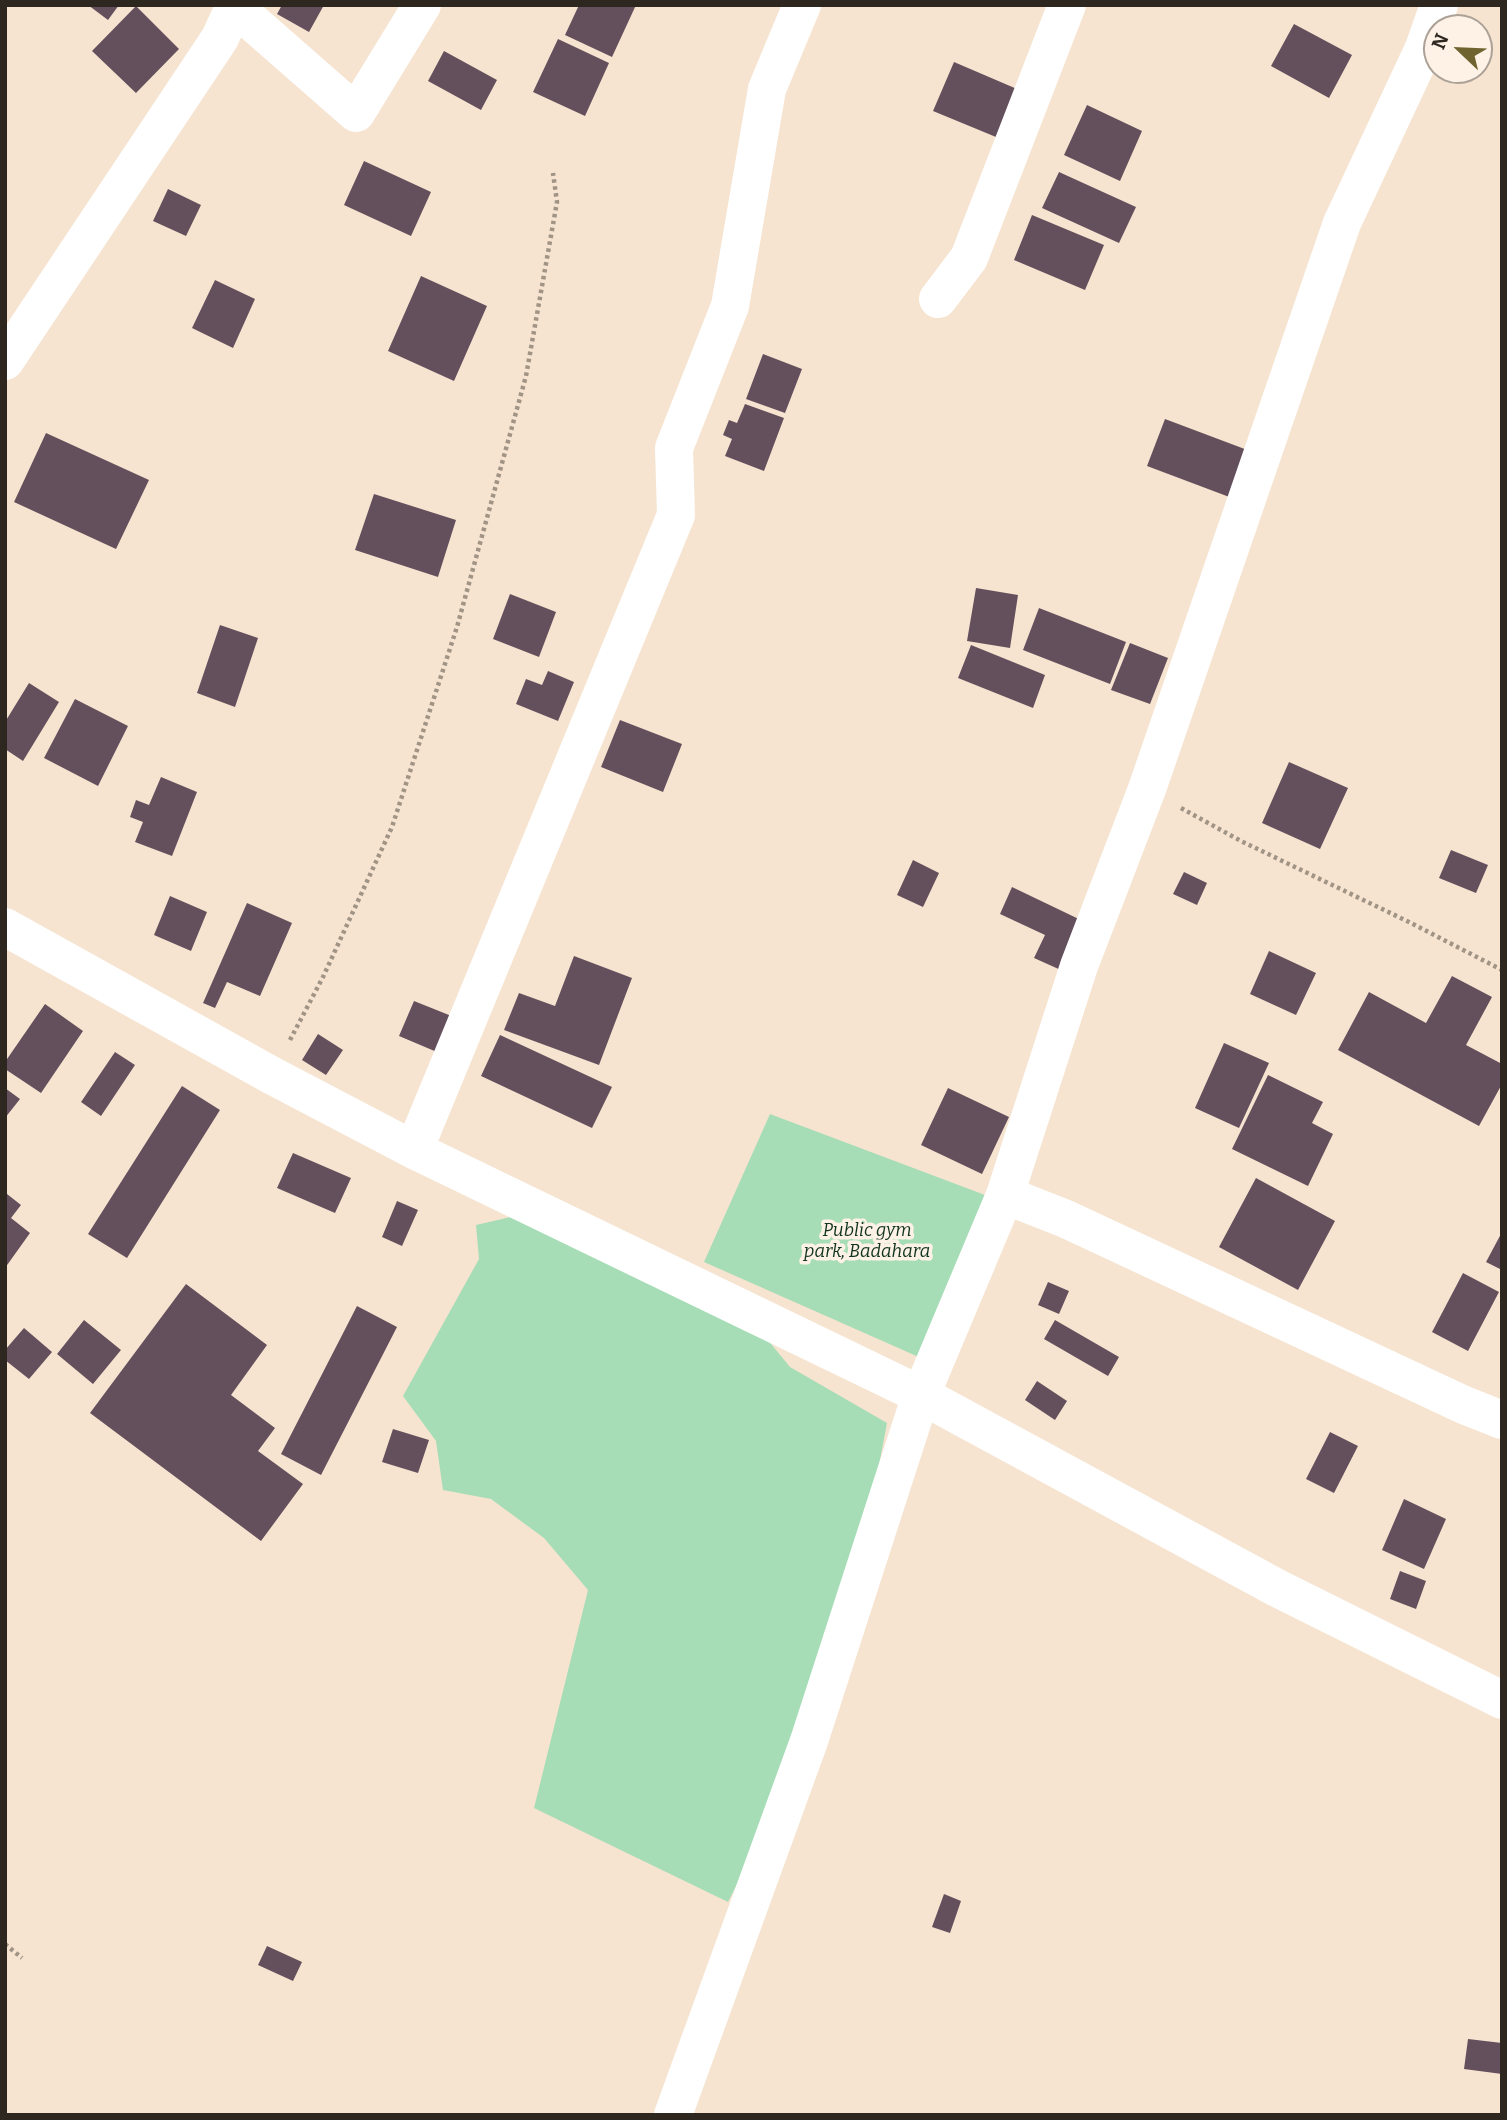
<!DOCTYPE html>
<style>
body{margin:0}
#map{position:relative;width:1507px;height:2120px;overflow:hidden;background:#f6e4d0;font-family:Bitter,serif}
canvas{display:block}
.frame{position:absolute;inset:0;border:7px solid #2e2720;pointer-events:none}
.north{position:absolute;left:1423px;top:14px;width:70px;height:70px;box-sizing:border-box;background:#fef2e6;border:2px solid #aba197;border-radius:50%;rotate:293deg;font-size:19px;font-weight:700;line-height:28px;text-align:center;color:#2e2720}
.north::after{content:'';display:block;margin:auto;width:24px;height:32px;background:#6f6330;clip-path:polygon(50% 0,100% 100%,50% 72%,0 100%)}
</style>
<div id="map">
<canvas width="1507" height="2120"></canvas>
<div class="frame"></div>
<div class="north">N</div>
</div>
<script>
const ctx = document.querySelector('canvas').getContext('2d');
ctx.lineJoin = 'round';
function fill(path, color) {
  ctx.fillStyle = color;
  ctx.fill(path, 'evenodd');
}
function shape(rows) {
  const path = new Path2D();
  for (const r of rows) {
    path.moveTo(r[0], r[1]);
    for (let i = 2; i < r.length; i += 2) path.lineTo(r[i], r[i + 1]);
  }
  return path;
}
function trace(path, color, width, dash) {
  ctx.strokeStyle = color;
  ctx.lineWidth = width;
  ctx.lineCap = dash ? 'butt' : 'round';
  ctx.setLineDash(dash || []);
  ctx.stroke(path);
}
function drawText(font, color, halo, rows, align = 'center') {
  ctx.font = font + ' Bitter,serif';
  ctx.lineWidth = 7;
  ctx.setLineDash([]);
  ctx.textBaseline = 'middle';
  ctx.strokeStyle = halo;
  ctx.fillStyle = color;
  for (const [text, x, y, turn = 0] of rows) {
    ctx.save();
    ctx.translate(x, y);
    ctx.rotate((+turn || 0) * Math.PI / 180);
    ctx.textAlign = isNaN(turn) ? turn : align;
    if (halo) ctx.strokeText(text, 0, 0);
    ctx.fillText(text, 0, 0);
    ctx.restore();
  }
}
fill(shape([
 [770,1114,985,1195,921,1358,704,1262],
 [515,1216,753,1322,790,1367,887,1423,865,1540,767,1825,728,1902,534,1808,588,1590,544,1538,491,1499,443,1490,436,1441,403,1396,479,1259,476,1225]
]), '#a6ddb6');
fill(shape([
 [88,5,119,5,108,20],
 [282,5,324,5,309,32,277,14],
 [579,5,636,5,612,57,565,35],
 [136,6,179,49,136,93,92,51],
 [1294,24,1352,55,1329,98,1271,66],
 [558,39,609,63,585,116,533,92],
 [444,51,497,80,481,110,428,81],
 [954,62,1017,89,996,137,933,111],
 [1087,105,1142,131,1120,181,1064,155],
 [364,161,431,192,411,236,344,205],
 [1059,172,1136,207,1119,243,1042,208],
 [168,189,201,205,186,236,153,221],
 [1032,215,1104,245,1085,290,1014,260],
 [421,276,487,306,454,381,388,351],
 [215,280,255,299,233,348,192,328],
 [763,354,802,369,785,413,746,399],
 [745,404,784,418,764,471,725,456,732,439,723,435,729,420,737,423],
 [1165,419,1250,451,1232,498,1147,466],
 [46,433,149,480,116,549,14,502],
 [374,494,456,520,438,577,355,550],
 [976,588,1018,595,1010,648,967,641],
 [510,594,556,612,539,657,493,639],
 [1039,608,1126,642,1110,684,1023,650],
 [220,625,258,638,235,707,197,693],
 [1130,643,1168,658,1150,704,1111,690],
 [971,645,1045,675,1033,708,958,678],
 [548,671,574,682,558,721,516,704,526,679,542,685],
 [29,683,59,702,23,761,5,749,5,722],
 [75,699,128,726,98,786,44,758],
 [620,720,682,744,663,792,601,767],
 [1289,762,1348,788,1320,849,1262,823],
 [161,777,197,792,172,856,135,842,143,822,130,817,136,800,149,805],
 [1451,850,1488,865,1476,893,1439,878],
 [913,860,939,873,923,907,897,895],
 [1184,872,1207,883,1197,905,1173,894],
 [1012,887,1085,922,1063,971,1034,958,1045,935,1000,914],
 [170,896,207,912,191,951,154,935],
 [247,903,292,923,260,996,227,982,215,1008,203,1003],
 [1269,951,1316,973,1296,1015,1250,994],
 [574,956,632,978,599,1065,504,1030,519,993,555,1006],
 [1452,976,1492,997,1466,1045,1502,1064,1502,1084,1479,1126,1338,1050,1369,992,1426,1023],
 [414,1001,459,1019,444,1055,399,1036],
 [45,1004,83,1031,41,1093,5,1069,5,1062],
 [318,1034,343,1050,326,1075,302,1060],
 [500,1035,612,1087,592,1128,481,1076],
 [1224,1043,1269,1063,1239,1128,1195,1108],
 [115,1052,135,1065,101,1116,81,1102],
 [1268,1075,1323,1102,1312,1123,1333,1134,1308,1186,1232,1149],
 [182,1086,220,1110,127,1258,88,1234],
 [5,1088,20,1099,5,1118],
 [948,1088,1009,1117,982,1174,921,1145],
 [293,1153,351,1178,335,1213,277,1188],
 [1256,1178,1335,1221,1298,1290,1219,1247],
 [7,1194,21,1205,11,1218,30,1233,5,1268],
 [397,1201,418,1210,402,1246,382,1237],
 [1502,1232,1502,1270,1486,1262],
 [1463,1273,1499,1292,1468,1351,1432,1332],
 [1048,1282,1069,1291,1059,1314,1038,1305],
 [186,1284,267,1345,231,1395,275,1428,258,1451,303,1484,261,1541,90,1413],
 [357,1306,397,1327,321,1475,281,1454],
 [84,1320,121,1350,93,1384,57,1354],
 [1055,1320,1119,1357,1108,1376,1044,1339],
 [24,1328,52,1352,29,1379,5,1360,5,1350],
 [1037,1381,1067,1401,1055,1420,1025,1400],
 [393,1429,429,1440,418,1473,382,1462],
 [1330,1432,1358,1446,1334,1493,1306,1479],
 [1404,1499,1446,1519,1424,1569,1382,1550],
 [1400,1571,1426,1581,1416,1609,1390,1599],
 [944,1894,961,1901,950,1933,932,1927],
 [267,1946,302,1962,293,1981,258,1965],
 [1468,2039,1502,2043,1502,2074,1464,2069]
]), '#64505d');
trace(shape([
 [1181,808,1241,841,1409,922,1502,970],
 [290,1040,323,977,392,827,457,627,526,376,557,202,553,173],
 [5,1944,22,1958]
]), '#a19485', 4.5, [3.5, 3.5]);
trace(shape([
 [235,7,356,113,422,5],
 [938,299,969,258,1067,5],
 [5,361,220,38,235,5],
 [5,927,271,1075,414,1150,921,1395,1277,1588,1502,1700],
 [414,1150,676,515,674,448,730,306,767,89,802,5],
 [1005,1195,1066,1219,1464,1405,1502,1420],
 [673,2115,809,1741,921,1395,1005,1195,1079,966,1147,789,1342,223,1424,48,1439,5]
]), '#fff', 38);
drawText('italic 18px', '#10341e', '#fef2e6', [
 ["Public gym",867,1231],
 ["park, Badahara",867,1252]
]);
</script>
